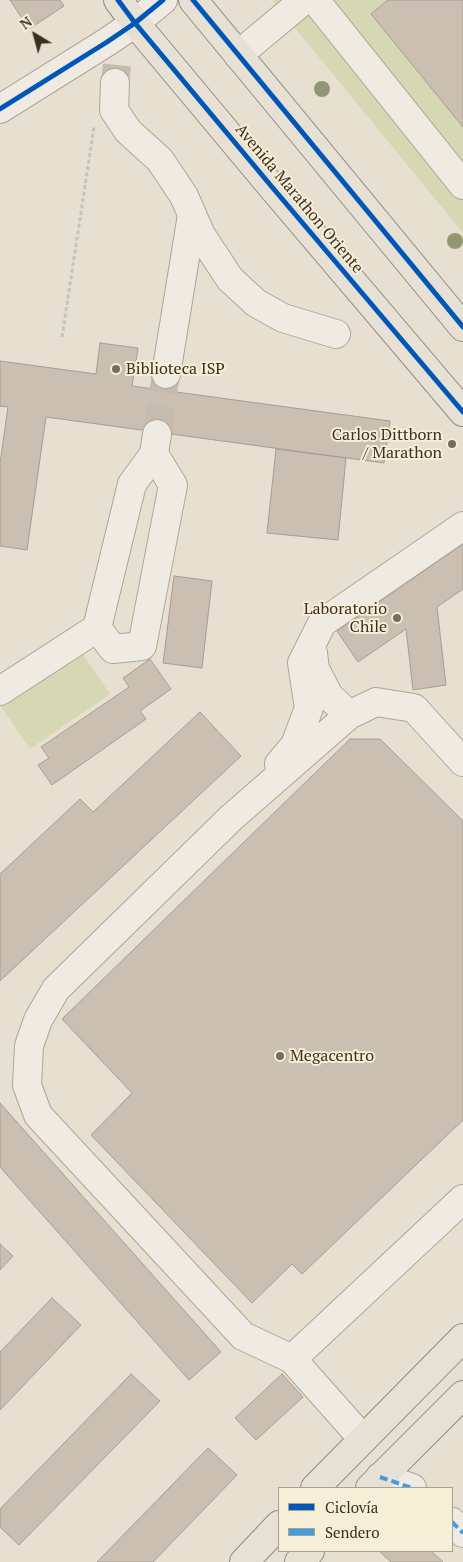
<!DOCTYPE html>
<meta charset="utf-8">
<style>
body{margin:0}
#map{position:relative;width:463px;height:1562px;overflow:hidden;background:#e7e0d1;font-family:"PT Serif",serif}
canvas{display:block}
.legend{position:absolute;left:278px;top:1487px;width:175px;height:65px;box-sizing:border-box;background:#f7eed8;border:1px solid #ada18e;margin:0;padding:6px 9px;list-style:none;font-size:15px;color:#3d2e20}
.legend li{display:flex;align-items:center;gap:10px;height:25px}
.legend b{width:25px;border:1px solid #ada18e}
.north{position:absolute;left:10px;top:10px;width:50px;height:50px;-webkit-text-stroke:4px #f7eed8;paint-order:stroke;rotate:323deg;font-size:14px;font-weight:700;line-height:20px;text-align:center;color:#3d2e20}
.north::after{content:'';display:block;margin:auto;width:18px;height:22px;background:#3d2e20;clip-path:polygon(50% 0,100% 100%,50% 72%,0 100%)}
</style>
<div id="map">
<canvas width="463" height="1562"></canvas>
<ul class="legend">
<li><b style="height:6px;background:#0057b8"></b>Ciclovía</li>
<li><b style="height:6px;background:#3f9de0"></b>Sendero</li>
</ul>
<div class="north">N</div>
</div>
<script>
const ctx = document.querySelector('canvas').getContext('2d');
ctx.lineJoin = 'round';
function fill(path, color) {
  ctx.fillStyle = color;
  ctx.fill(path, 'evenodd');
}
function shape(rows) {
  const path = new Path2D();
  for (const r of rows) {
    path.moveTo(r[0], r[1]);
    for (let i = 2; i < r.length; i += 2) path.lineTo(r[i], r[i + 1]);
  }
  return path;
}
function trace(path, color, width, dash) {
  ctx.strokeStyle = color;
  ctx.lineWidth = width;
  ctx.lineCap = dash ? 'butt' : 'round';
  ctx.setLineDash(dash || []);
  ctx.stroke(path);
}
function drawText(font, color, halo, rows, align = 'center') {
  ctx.font = font + ' "PT Serif",serif';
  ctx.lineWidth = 4;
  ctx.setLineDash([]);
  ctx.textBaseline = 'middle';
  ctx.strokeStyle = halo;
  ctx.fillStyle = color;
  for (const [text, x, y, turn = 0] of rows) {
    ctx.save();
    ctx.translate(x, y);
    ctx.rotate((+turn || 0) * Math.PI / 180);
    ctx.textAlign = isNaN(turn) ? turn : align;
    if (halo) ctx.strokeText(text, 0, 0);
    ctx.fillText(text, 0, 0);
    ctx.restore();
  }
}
fill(shape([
 [272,0,463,0,463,233,350,95],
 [80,650,110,694,30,749,0,705]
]), '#d6d7b3');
const building = shape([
 [10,0,60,0,64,6,29,29,10,0],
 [388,0,463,0,463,127,371,14,388,0],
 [100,343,138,348,132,386,390,421,384,463,46,417,27,550,0,546,0,463,8,407,0,406,0,361,96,374,100,343],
 [276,449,346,458,338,540,267,533,276,449],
 [463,544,463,589,437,607,446,685,413,690,406,629,358,662,337,631,463,544],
 [174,576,212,581,202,668,163,663,174,576],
 [150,659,171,689,140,711,146,719,52,785,38,765,49,758,41,747,129,687,123,678,150,659],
 [200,712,241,756,0,981,0,874,80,799,93,812,200,712],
 [350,739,380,739,463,821,463,1120,302,1274,292,1264,252,1303,91,1135,132,1093,62,1019,350,739],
 [0,1103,221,1352,189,1380,0,1167,0,1103],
 [0,1244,13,1256,0,1270,0,1244],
 [52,1298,81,1325,0,1410,0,1352,52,1298],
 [131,1374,160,1401,19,1545,0,1527,0,1509,131,1374],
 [282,1374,303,1397,256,1440,235,1418,282,1374],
 [208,1448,237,1475,153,1562,97,1562,208,1448],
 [379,1551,431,1551,443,1562,391,1562,379,1551]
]);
fill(building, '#cbbfb2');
trace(building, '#a89c90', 1);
trace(shape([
 [115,83,117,65],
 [157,434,166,374]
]), '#c5bcae', 28, [28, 14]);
const minor = shape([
 [315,0,463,185],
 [238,55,304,0],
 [115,83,114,110,128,131,160,160,184,196,201,235,230,279,256,303,283,318,336,334],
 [0,109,107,42,135,23,163,0],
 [166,374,192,215],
 [97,628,113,649,142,646,173,485,154,454],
 [313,653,315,669,329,696,349,715],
 [0,691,97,628,132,484,154,454,157,434],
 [279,764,295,745,309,708,302,663,322,623,463,526],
 [292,1359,243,1336,38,1115,27,1085,29,1046,38,1020,56,989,231,818,349,715,376,702,414,708,463,762],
 [363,1439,292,1359,463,1199],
 [380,1477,412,1488],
 [452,1522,463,1533]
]);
const major = shape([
 [118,0,135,23,272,187,463,412],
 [193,0,463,327],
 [315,1488,463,1338],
 [370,1488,463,1395],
 [244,1562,279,1525],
 [299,1562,310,1551]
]);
trace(minor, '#ada599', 30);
trace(major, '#928b80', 30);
trace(shape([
 [62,337,94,127]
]), '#c8c2b9', 3, [4, 2.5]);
trace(minor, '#efebe3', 28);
trace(major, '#e6e1d4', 28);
trace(shape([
 [380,1477,412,1488],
 [452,1522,463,1533]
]), '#3f9de0', 4, [8, 4]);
trace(shape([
 [118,0,135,23,272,187,463,412],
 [193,0,463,327],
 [0,109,107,42,135,23,163,0]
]), '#0057b8', 5);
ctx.fillStyle = '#929673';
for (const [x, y] of [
 [322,89],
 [455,241]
]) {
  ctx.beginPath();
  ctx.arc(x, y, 8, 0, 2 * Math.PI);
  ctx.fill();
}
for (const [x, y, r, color] of [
 [116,369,5,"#786c5e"],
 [452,444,5,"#786c5e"],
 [397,618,5,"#786c5e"],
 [280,1056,5,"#786c5e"]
]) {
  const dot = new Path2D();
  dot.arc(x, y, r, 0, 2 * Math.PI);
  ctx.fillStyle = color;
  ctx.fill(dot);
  trace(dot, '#f7eed8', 2);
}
drawText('16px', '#3d2e20', '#f7eed8', [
 ["Avenida Marathon Oriente",299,199,50]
]);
drawText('16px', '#3d2e20', '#f7eed8', [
 ["Biblioteca ISP",126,369],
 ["Carlos Dittborn",442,435,"right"],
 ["/ Marathon",442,453,"right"],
 ["Laboratorio",387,609,"right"],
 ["Chile",387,627,"right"],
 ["Megacentro",290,1056]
], 'left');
</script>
